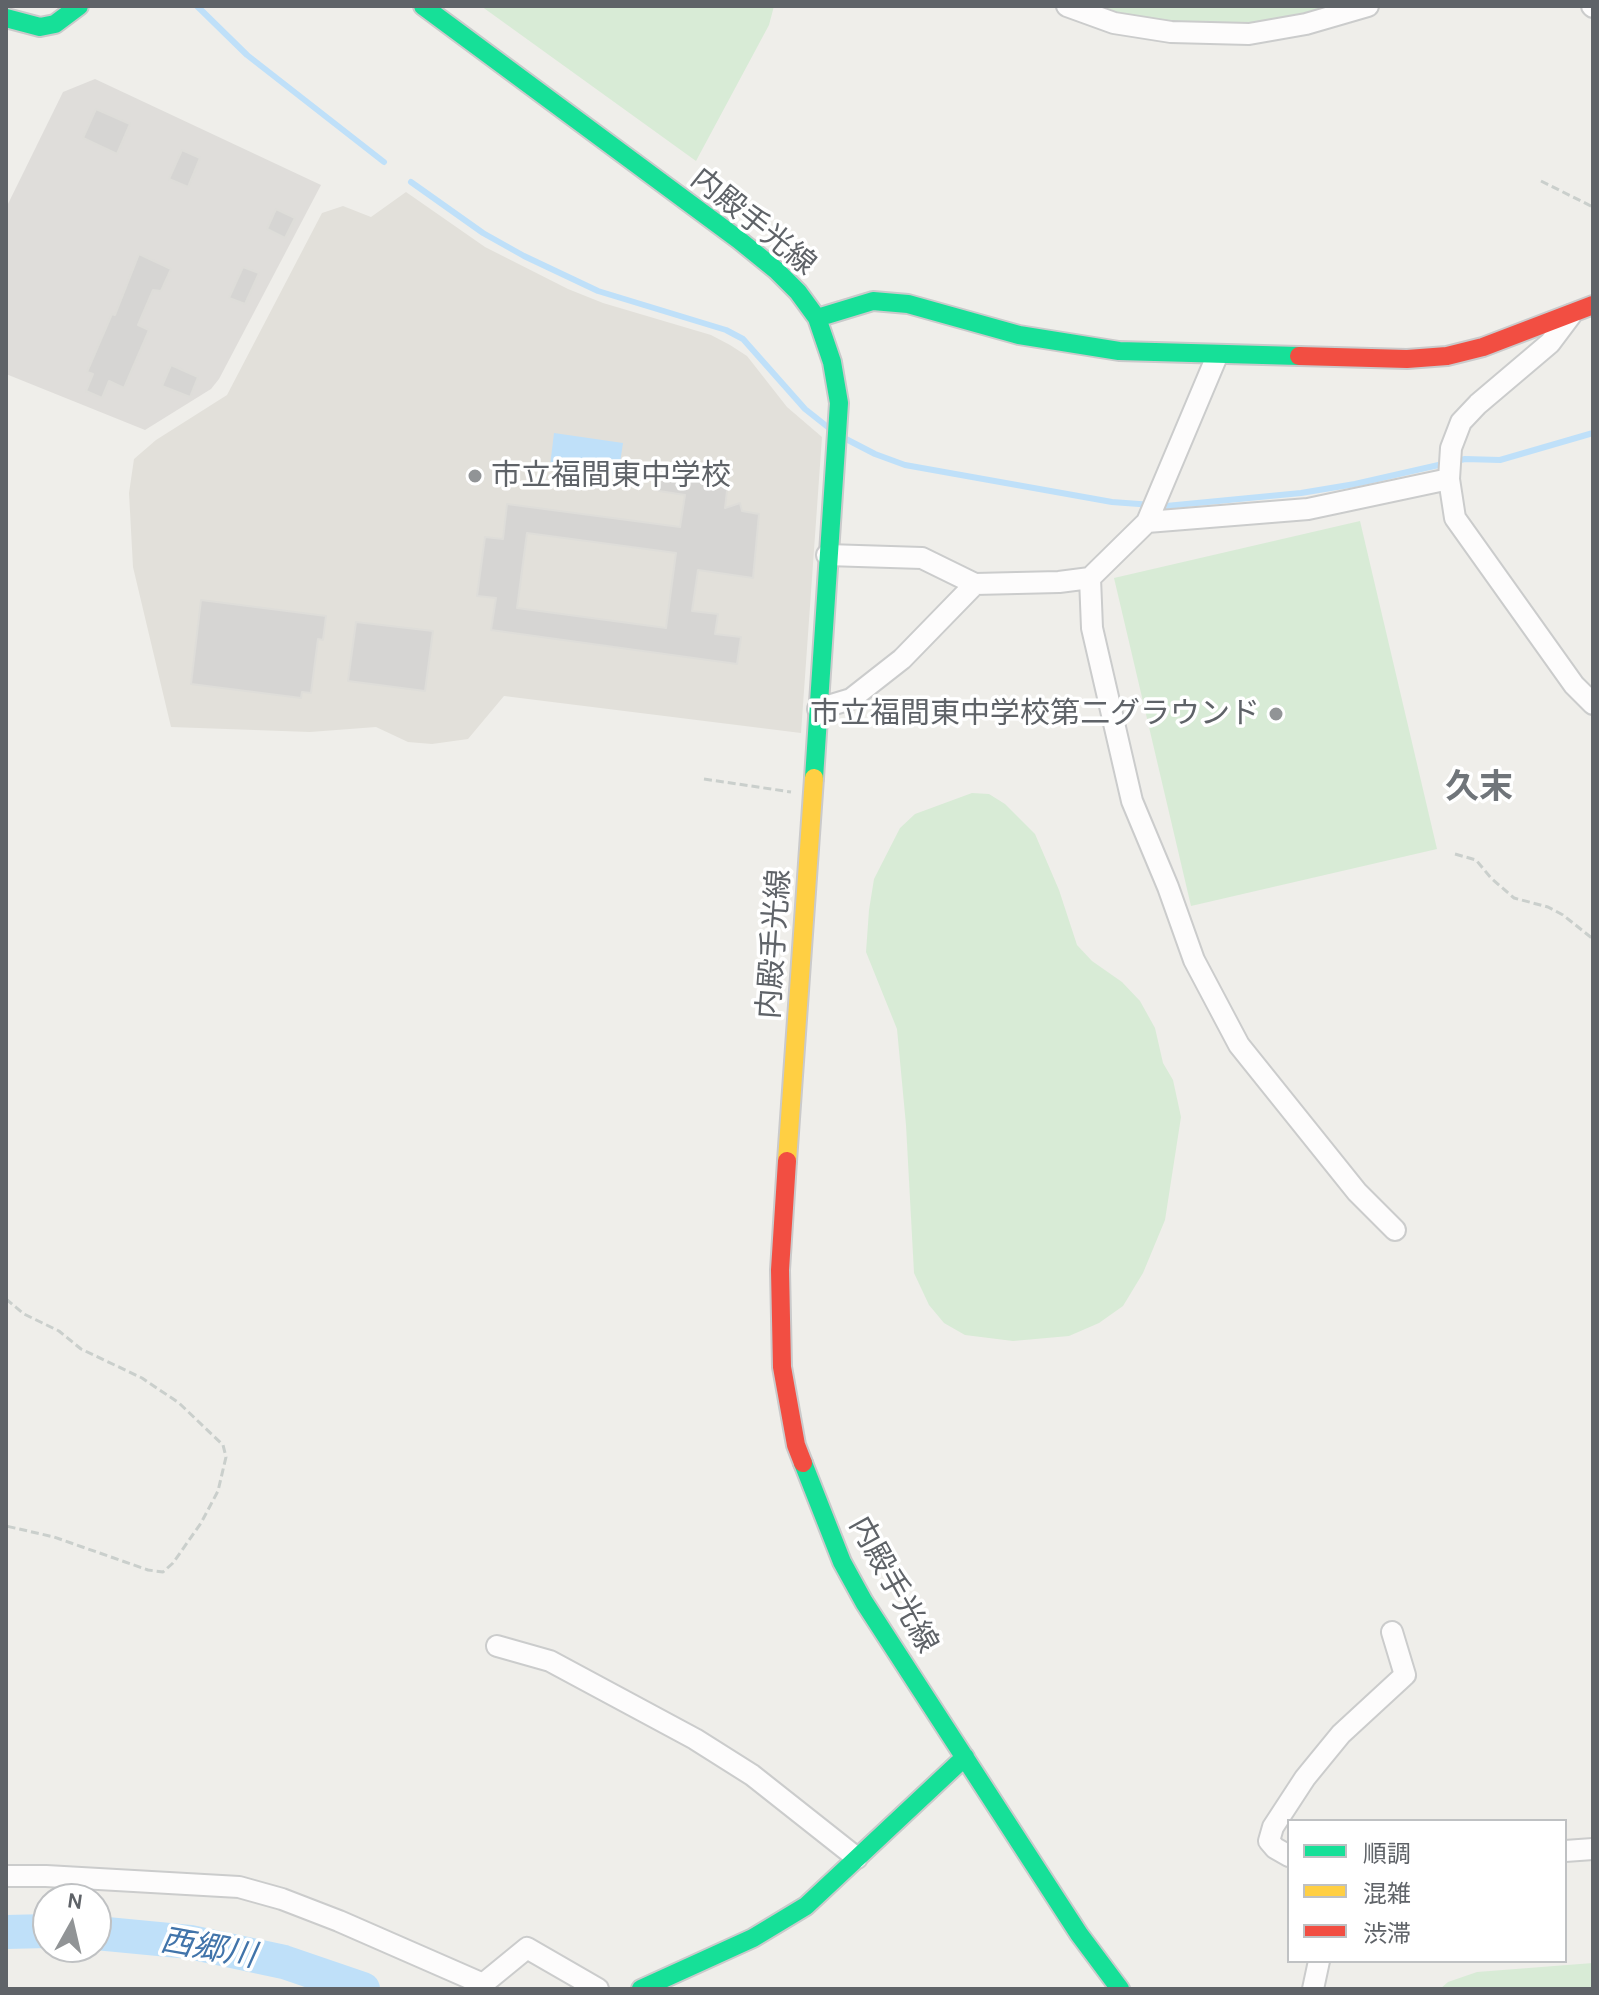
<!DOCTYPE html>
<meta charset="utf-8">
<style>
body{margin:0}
#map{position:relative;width:1599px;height:1995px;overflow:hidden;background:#efeeea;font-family:Karla,"Noto Sans JP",sans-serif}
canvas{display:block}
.frame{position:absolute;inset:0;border:8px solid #5f6368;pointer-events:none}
.legend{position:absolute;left:1287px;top:1819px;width:280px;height:144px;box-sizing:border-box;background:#fff;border:2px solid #bfc1c3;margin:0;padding:10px 14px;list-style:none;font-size:24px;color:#5f6368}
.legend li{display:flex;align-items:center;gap:16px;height:40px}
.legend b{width:40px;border:2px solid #bfc1c3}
.north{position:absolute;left:32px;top:1883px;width:80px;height:80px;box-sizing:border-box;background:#fff;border:2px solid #bfc1c3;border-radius:50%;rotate:8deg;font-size:22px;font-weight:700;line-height:32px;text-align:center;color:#5f6368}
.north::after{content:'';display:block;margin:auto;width:28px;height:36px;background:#919496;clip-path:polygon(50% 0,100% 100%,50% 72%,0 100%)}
</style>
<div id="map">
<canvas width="1599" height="1995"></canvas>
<div class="frame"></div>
<ul class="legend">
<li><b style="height:10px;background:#16e098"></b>順調</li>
<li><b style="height:10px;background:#ffcf43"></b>混雑</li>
<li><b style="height:10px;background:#f24e42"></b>渋滞</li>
</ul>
<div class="north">N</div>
</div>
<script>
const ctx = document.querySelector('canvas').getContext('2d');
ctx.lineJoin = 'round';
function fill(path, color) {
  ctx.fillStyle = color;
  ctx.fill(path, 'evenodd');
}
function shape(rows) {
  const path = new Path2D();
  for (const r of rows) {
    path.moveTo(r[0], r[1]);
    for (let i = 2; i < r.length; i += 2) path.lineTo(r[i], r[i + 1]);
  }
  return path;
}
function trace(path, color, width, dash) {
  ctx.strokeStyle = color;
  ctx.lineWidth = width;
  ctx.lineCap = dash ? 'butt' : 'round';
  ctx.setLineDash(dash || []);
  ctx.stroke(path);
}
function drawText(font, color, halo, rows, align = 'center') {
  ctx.font = font + ' Karla,"Noto Sans JP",sans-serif';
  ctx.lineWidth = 7;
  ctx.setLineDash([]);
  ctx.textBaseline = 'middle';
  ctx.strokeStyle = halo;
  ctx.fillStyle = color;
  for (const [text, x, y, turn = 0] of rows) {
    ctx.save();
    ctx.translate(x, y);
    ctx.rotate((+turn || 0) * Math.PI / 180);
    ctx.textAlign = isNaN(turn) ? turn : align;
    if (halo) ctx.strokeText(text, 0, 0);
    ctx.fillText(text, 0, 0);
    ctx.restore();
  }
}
fill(shape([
 [95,79,321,185,219,379,211,389,145,430,6,374,6,208,63,92]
]), '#dfddda');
fill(shape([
 [406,192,485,247,568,289,603,303,711,335,730,345,747,356,787,407,822,437,801,733,504,696,468,739,432,744,408,742,376,727,310,732,171,727,133,567,129,493,134,459,156,440,227,395,322,213,343,206,371,217]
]), '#e2e0da');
fill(shape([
 [481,6,774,6,769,25,696,161],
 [1096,6,1336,6,1298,17,1248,24,1167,21,1118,14],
 [1360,521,1437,849,1191,906,1114,578],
 [972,793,989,794,1005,804,1035,834,1059,890,1077,945,1092,961,1122,982,1140,1001,1155,1028,1163,1063,1173,1080,1181,1117,1165,1220,1143,1273,1123,1306,1099,1323,1069,1336,1013,1341,965,1335,944,1323,929,1305,914,1273,906,1125,897,1029,866,952,869,910,874,879,900,828,915,814],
 [1593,1963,1593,1989,1440,1989,1448,1982,1477,1972]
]), '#d8ebd6');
fill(shape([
 [554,433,623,443,618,476,550,466]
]), '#bfe0f9');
trace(shape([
 [197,6,247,55,384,162],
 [411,182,483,233,524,256,598,291,726,330,743,339,805,409,829,428],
 [846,439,875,454,905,465,1112,502,1166,506,1301,493,1355,484,1465,459,1500,460,1593,433]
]), '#bfe0f9', 6);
trace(shape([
 [6,1932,48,1931],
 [96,1933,190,1942,284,1962,363,1989]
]), '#bfe0f9', 34);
const building = shape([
 [96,109,130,124,117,154,83,138,96,109],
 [182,150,200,158,188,187,169,179,182,150],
 [276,209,295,218,285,238,267,229,276,209],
 [139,254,171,269,161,291,153,290,138,325,149,330,124,388,109,381,102,398,86,391,93,374,87,372,112,314,115,315,139,254],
 [243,267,259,273,245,304,229,298,243,267],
 [171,365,198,377,190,397,162,386,171,365],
 [663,466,729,474,725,508,740,503,742,511,759,514,753,578,698,570,692,611,718,614,715,634,741,637,737,664,491,630,496,598,477,596,485,537,503,539,507,504,680,527,685,495,659,491,663,466],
 [527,533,676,553,666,628,517,608,527,533],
 [201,600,326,616,323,640,318,639,311,693,302,692,301,698,191,684,201,600],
 [356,622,433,631,425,691,348,681,356,622]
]);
fill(building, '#d6d5d3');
trace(building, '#deddd9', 2);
const street = shape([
 [1067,6,1114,23,1171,32,1249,34,1306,24,1368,6],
 [1592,6,1593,7],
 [1571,315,1550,343,1478,404,1461,422,1451,448,1449,479,1455,518,1574,685,1593,704],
 [1147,522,1308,509,1449,479],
 [827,555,922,558,975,584,1059,582,1090,578,1147,522,1217,356],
 [1090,578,1092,628,1132,801,1168,887,1194,960,1239,1045,1357,1192,1395,1230],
 [818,709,851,699,902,659,975,584],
 [497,1646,550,1661,695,1739,752,1775,857,1858],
 [1565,1851,1593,1849],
 [1289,1856,1275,1848,1269,1841,1273,1827,1305,1778,1341,1734,1405,1675,1392,1632],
 [6,1876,46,1876,239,1887,282,1899,339,1921,483,1984,527,1948,598,1989],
 [1313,1989,1319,1961]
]);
const fast = shape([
 [423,6,739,240,776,270,798,292,817,318,832,362,839,403,814,778],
 [6,18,40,27,55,24,79,6],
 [817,318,873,301,908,304,1019,335,1119,351,1299,356],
 [803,1463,842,1562,864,1602,1079,1934,1120,1989],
 [641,1989,753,1938,806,1906,965,1757]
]);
const slow = shape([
 [787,1161,814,778]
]);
const jam = shape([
 [1299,356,1407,359,1447,356,1483,347,1593,305],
 [787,1161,780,1270,782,1367,796,1445,803,1463]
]);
trace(street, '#cbcccc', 24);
trace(fast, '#cacacb', 22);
trace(slow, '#cacacb', 22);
trace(jam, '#cacacb', 22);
trace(shape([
 [1541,181,1593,207],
 [704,779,791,792],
 [1455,854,1476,860,1491,878,1514,898,1548,907,1563,915,1593,939],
 [6,1299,24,1314,59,1331,81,1349,142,1378,179,1403,223,1445,226,1457,218,1491,201,1523,173,1563,163,1572,148,1570,54,1537,6,1526]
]), '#cacfcc', 3, [8, 4]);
trace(street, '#fdfcfc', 20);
trace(fast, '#16e098', 18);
trace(slow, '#ffcf43', 18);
trace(jam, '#f24e42', 18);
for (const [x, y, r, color] of [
 [475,476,8,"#919496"],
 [1276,714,8,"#919496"]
]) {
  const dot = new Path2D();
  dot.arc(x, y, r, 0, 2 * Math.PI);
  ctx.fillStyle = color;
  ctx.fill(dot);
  trace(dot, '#fff', 3);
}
drawText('30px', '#5f6368', '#fff', [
 ["内殿手光線",753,222,39],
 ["内殿手光線",775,944,-86],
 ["内殿手光線",893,1585,61]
]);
drawText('30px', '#5f6368', '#fff', [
 ["市立福間東中学校",491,476],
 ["市立福間東中学校第二グラウンド",1260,714,"right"]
], 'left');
drawText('italic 32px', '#4174aa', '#fff', [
 ["西郷川",208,1949,10]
]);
drawText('bold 34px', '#70757a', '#fff', [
 ["久末",1479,788]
]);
</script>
